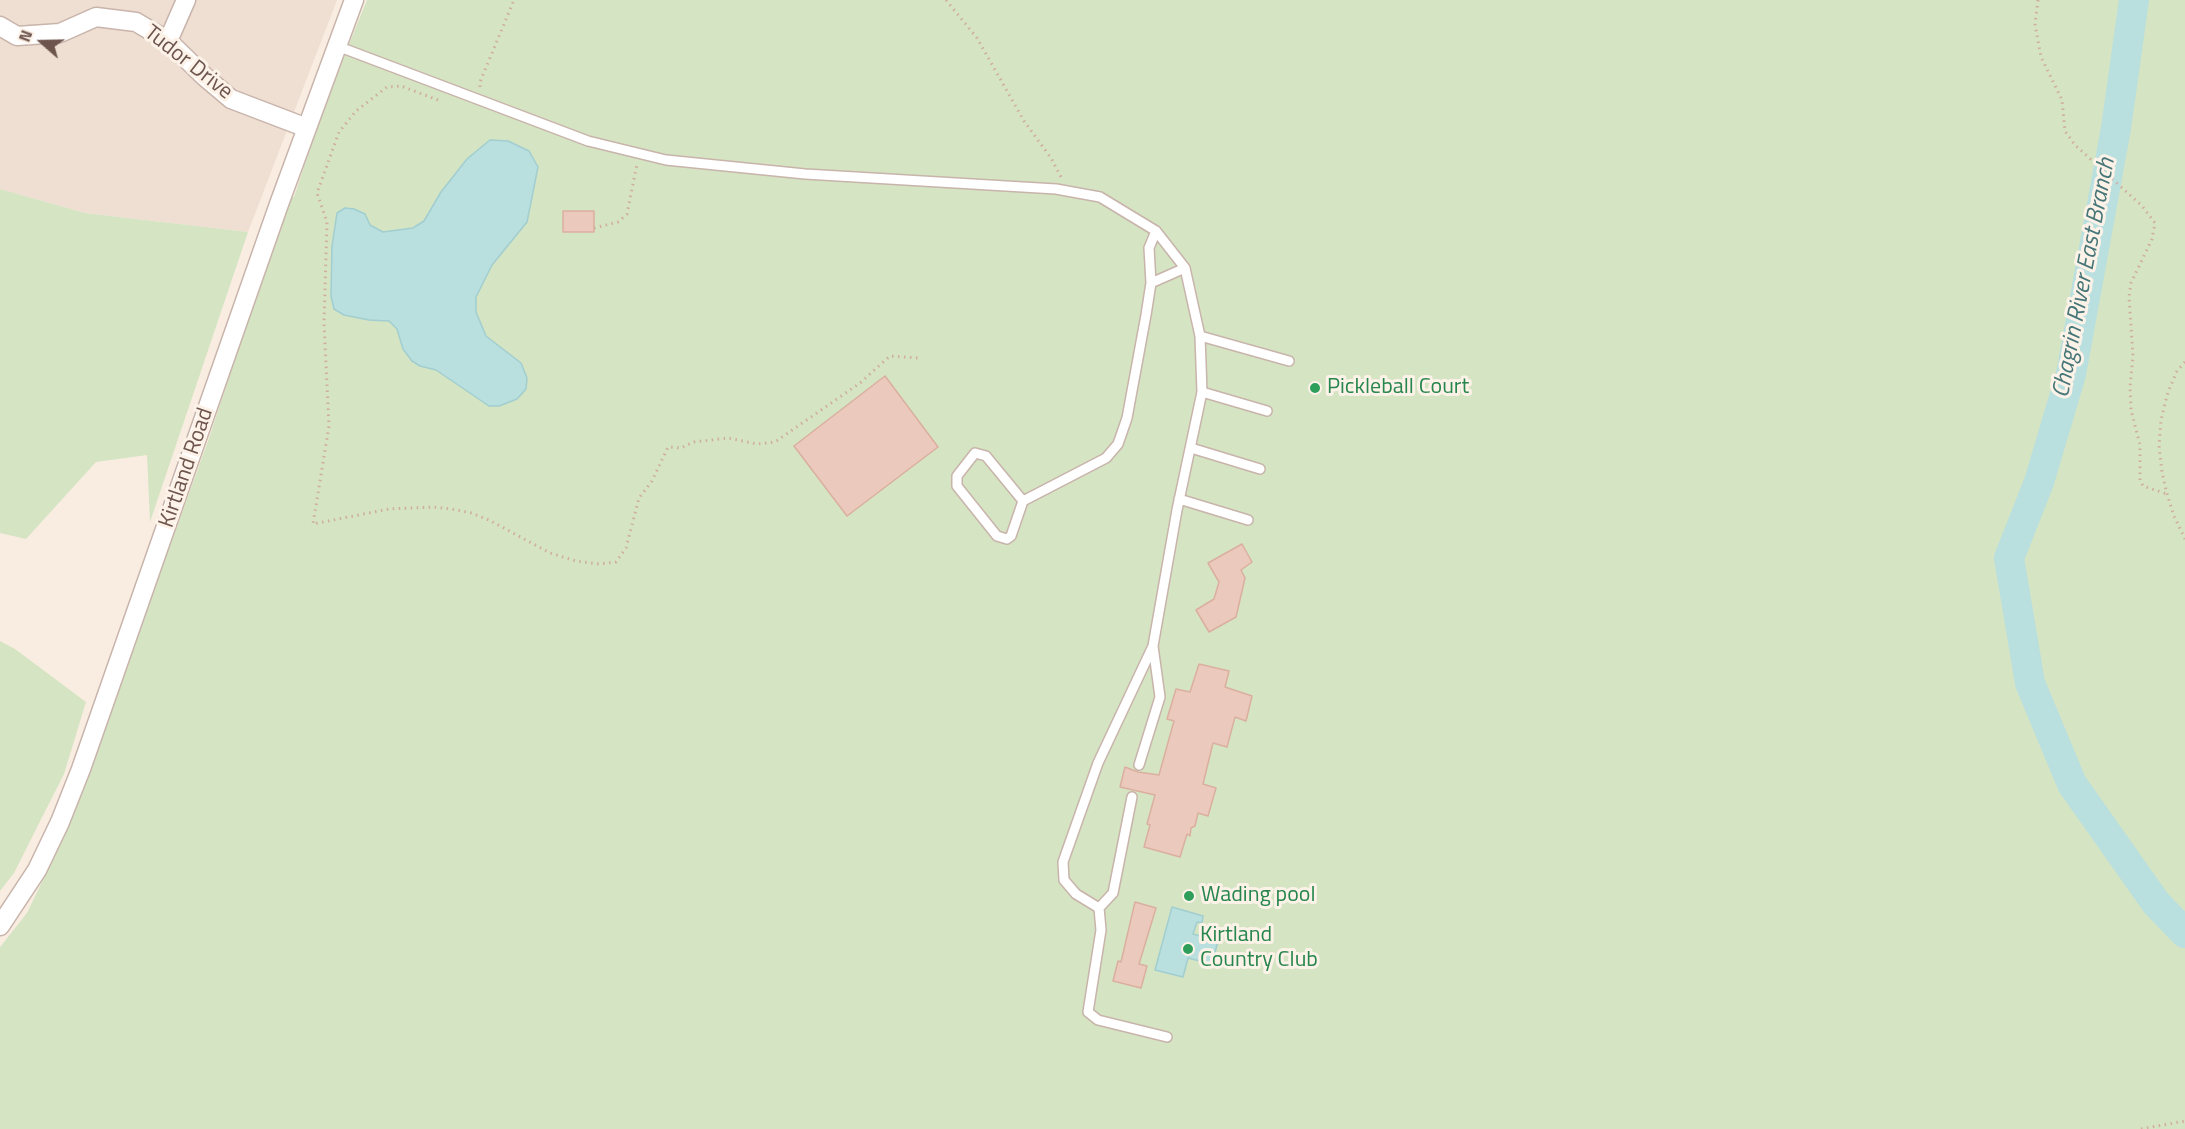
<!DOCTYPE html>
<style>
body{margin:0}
#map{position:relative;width:2185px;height:1129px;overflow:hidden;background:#f9ede2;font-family:"Titillium Web",sans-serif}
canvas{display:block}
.north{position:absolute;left:12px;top:12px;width:60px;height:60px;-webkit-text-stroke:4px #fcf2e8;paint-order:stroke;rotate:290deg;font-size:16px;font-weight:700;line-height:24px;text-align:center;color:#6d544c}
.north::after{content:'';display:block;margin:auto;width:21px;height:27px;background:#6d544c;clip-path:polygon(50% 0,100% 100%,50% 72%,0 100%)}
</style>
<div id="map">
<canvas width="2185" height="1129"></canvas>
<div class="north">N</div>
</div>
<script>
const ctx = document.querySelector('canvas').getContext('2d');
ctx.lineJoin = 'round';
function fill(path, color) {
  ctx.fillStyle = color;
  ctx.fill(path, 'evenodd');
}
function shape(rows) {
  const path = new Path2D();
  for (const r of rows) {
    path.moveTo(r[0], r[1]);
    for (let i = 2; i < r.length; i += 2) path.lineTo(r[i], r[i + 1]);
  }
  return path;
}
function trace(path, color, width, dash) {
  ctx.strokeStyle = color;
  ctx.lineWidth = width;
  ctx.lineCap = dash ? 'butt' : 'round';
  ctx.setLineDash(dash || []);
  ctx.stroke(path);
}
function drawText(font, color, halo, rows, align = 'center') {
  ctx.font = font + ' "Titillium Web",sans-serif';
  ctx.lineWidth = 6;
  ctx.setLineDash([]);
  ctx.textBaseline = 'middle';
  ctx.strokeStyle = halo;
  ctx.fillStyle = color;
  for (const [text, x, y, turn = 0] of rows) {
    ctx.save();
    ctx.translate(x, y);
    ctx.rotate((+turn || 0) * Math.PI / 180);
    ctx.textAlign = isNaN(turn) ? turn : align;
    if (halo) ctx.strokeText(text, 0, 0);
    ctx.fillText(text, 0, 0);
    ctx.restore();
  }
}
fill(shape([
 [0,0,337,0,248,232,85,213,0,189]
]), '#efded2');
fill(shape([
 [367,0,2185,0,2185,1129,0,1129,0,947,27,913,65,834,208,441,289,196,294,197,326,100],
 [0,189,85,213,248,232,150,522,147,455,96,462,26,539,0,533],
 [0,641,15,649,86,702,64,774,14,873,0,891]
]), '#d5e4c3');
const water = shape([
 [490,140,508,141,529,151,538,167,527,222,492,265,476,297,476,312,486,336,521,363,527,378,526,389,517,399,499,406,489,406,436,370,420,366,412,361,403,349,397,329,389,321,369,320,344,315,334,309,331,296,332,246,337,213,345,208,354,209,365,214,370,225,383,232,413,228,424,221,441,192,467,159,490,140],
 [1172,907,1203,916,1202,923,1197,922,1193,934,1218,941,1212,964,1188,958,1183,977,1155,970,1172,907]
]);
fill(water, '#badfdf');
trace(water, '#a1ced0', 1.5);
trace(shape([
 [2134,0,2116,128,2071,374,2039,482,2009,558,2030,683,2072,784,2156,903,2185,933]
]), '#badfdf', 30);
const building = shape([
 [563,211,594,211,594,232,563,232,563,211],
 [885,376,938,447,847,516,794,446,885,376],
 [1242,544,1252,562,1241,570,1245,578,1236,617,1209,632,1196,610,1214,599,1219,582,1208,563,1242,544],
 [1199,664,1229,671,1225,687,1252,696,1246,721,1235,717,1227,747,1213,743,1203,784,1216,788,1208,816,1198,813,1195,826,1191,828,1190,836,1187,834,1180,857,1144,847,1150,825,1147,824,1155,795,1120,787,1125,767,1138,772,1159,775,1174,721,1167,719,1176,689,1190,692,1199,664],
 [1135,902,1156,908,1139,964,1147,966,1141,988,1113,981,1118,961,1121,962,1135,902]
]);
fill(building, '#ebcabd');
trace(building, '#dbafa0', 1.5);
const service = shape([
 [337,46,588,141,666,160,805,174,1056,189,1100,197,1156,231,1185,268,1200,336,1202,392,1177,510,1153,646,1098,763,1063,862,1064,880,1076,894,1099,908,1101,930,1088,1012,1098,1020,1167,1037],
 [1151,283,1185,268],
 [1200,336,1289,361],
 [1202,392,1267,411],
 [1191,448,1260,469],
 [1179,499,1248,520],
 [1023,501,986,456,975,453,957,476,957,486,997,536,1007,539,1011,536,1023,501,1106,458,1118,444,1127,418,1146,315,1151,283,1149,248,1156,231],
 [1139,765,1160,697,1153,646],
 [1099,908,1113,893,1132,797]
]);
const minor = shape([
 [0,26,17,36,60,33,96,17,136,22,168,41,205,77,231,99,307,128],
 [168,41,186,0],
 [0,926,37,870,60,822,81,769,279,204,354,0]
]);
trace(service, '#c8b4ab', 12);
trace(minor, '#c8b4ab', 21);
trace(shape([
 [946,0,977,38,1024,121,1051,158,1061,177],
 [2038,0,2035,24,2041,57,2062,100,2065,131,2075,145,2142,206,2155,223,2152,239,2131,283,2129,297,2133,356,2130,387,2131,410,2140,445,2140,480,2143,486,2167,494],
 [480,87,480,82,514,0],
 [438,100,401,86,387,87,356,111,339,132,317,193,327,222,324,323,329,426,313,524,389,509,433,507,452,509,471,513,489,520,550,553,576,561,599,564,616,562,626,548,639,498,652,481,668,447,681,448,694,442,728,438,757,444,775,442,860,383,890,356,919,358],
 [594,228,618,222,627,214,637,164],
 [2185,362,2177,371,2168,392,2161,420,2159,446,2162,472,2167,494,2174,516,2185,539],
 [2141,1129,2185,1121]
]), '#cfada1', 3, [1.5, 4.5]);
trace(service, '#fff', 9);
trace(minor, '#fff', 18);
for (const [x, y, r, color] of [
 [1315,388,6,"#2e9e5b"],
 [1189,896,6,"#2e9e5b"],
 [1188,949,6,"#2e9e5b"]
]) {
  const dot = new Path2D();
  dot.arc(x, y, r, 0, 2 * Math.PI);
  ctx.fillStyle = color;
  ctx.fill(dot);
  trace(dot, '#fcf2e8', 2);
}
drawText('22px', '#6d544c', '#fcf2e8', [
 ["Tudor Drive",188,63,38],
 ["Kirtland Road",187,468,-71]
]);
drawText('22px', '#27864d', '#fcf2e8', [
 ["Pickleball Court",1327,388],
 ["Wading pool",1201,896],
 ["Kirtland",1200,936],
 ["Country Club",1200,961]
], 'left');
drawText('italic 24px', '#467678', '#fcf2e8', [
 ["Chagrin River East Branch",2085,278,-79]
]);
</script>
